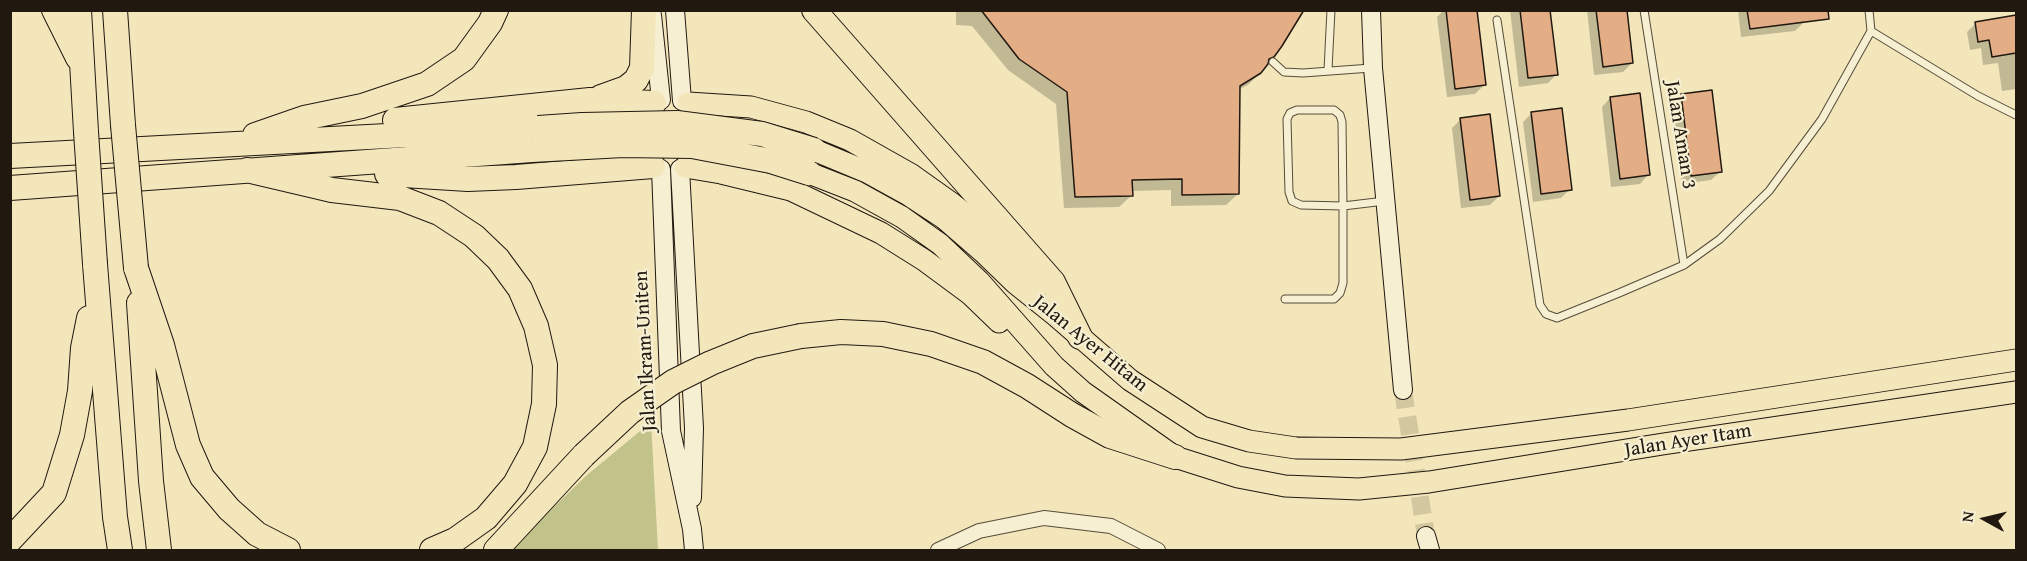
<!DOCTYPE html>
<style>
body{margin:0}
#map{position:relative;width:2027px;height:561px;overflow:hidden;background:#f2e6ba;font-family:"Gentium Book Plus",serif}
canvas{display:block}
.frame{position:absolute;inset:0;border:12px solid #211810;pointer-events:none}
.north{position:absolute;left:1955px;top:489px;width:60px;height:60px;-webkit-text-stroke:4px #f7efd2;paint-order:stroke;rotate:278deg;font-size:16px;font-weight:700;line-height:24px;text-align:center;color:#211810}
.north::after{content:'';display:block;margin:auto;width:21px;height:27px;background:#211810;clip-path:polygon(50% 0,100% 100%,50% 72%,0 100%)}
</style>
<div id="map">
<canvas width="2027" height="561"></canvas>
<div class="frame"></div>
<div class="north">N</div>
</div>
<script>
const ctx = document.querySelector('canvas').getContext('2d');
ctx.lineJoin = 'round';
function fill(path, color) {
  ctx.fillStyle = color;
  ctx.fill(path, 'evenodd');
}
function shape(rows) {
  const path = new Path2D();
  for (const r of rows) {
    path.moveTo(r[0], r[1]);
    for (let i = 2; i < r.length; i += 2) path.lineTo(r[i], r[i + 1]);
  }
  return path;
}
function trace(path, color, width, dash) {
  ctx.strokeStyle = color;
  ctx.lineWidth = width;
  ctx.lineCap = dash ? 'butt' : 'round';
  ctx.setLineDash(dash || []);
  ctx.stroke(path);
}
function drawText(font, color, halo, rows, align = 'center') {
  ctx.font = font + ' "Gentium Book Plus",serif';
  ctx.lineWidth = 4.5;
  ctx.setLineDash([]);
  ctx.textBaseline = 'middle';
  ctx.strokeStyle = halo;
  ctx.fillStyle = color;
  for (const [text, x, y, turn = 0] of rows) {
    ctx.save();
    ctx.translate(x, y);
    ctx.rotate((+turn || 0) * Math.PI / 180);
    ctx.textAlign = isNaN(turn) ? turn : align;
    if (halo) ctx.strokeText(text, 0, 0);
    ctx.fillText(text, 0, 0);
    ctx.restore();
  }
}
fill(shape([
 [651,422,658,550,509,550,587,475]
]), '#c2c38a');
fill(shape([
 [956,10,1302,10,1260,73,1248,85,1238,90,1238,194,1226,205,1171,206,1171,190,1131,191,1131,196,1119,207,1064,208,1056,104,1008,70,972,26,956,25],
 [1444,10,1475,10,1484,85,1475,94,1447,97,1437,17],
 [1510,10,1549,10,1557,74,1548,83,1519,87],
 [1587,10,1625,10,1632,63,1623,72,1594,75],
 [1738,10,1802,10,1804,22,1795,31,1741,37],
 [2016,17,2016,89,2002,91,1998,63,1983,65,1981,48,1970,50,1967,32,1976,23],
 [1682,95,1720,172,1711,180,1682,184,1673,104],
 [1610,98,1648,175,1640,184,1611,187,1602,107],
 [1532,113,1570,189,1561,198,1533,202,1523,122],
 [1461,119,1499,196,1490,205,1461,208,1452,128]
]), '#0003');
const building = shape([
 [981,10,1304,10,1282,46,1274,57,1269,59,1268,64,1261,73,1240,86,1239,194,1182,195,1182,179,1132,180,1133,196,1075,197,1067,92,1019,59,981,10],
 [1446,10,1477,10,1486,85,1455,89,1446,10],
 [1520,10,1550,10,1558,75,1528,78,1520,10],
 [1596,10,1627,10,1633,63,1603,67,1596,10],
 [1747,10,1828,10,1829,19,1750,29,1747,10],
 [2016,15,2016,53,1992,57,1989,40,1978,42,1975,22,2016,15],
 [1712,90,1722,172,1691,176,1681,94,1712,90],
 [1640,93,1650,175,1620,179,1610,97,1640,93],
 [1562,108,1572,190,1541,194,1531,112,1562,108],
 [1490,114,1500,196,1470,200,1460,118,1490,114]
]);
fill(building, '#e3ad85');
trace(building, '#211810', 1.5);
trace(shape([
 [1403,390,1426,536]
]), '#d3c7a0', 18, [18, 9]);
const lane = shape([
 [1644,10,1684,265],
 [1497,20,1540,305,1546,314,1557,318,1619,293,1684,265,1720,239,1769,191,1822,119,1871,31,1869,10],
 [1871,31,1978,96,2016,115],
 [1273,62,1284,72,1303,73,1371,68],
 [1328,70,1331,10],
 [1285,299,1334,299,1340,293,1343,283,1343,206,1342,122,1340,115,1334,110,1297,110,1290,113,1287,119,1289,192,1292,201,1301,205,1343,206,1385,201]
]);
const street = shape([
 [938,550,979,531,1044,518,1111,526,1158,550]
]);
const secondary = shape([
 [675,10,682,101],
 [1371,10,1373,68,1403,390],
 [652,15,661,100],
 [661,169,671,431,692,529,694,550],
 [680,169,694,428,692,498],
 [1426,536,1430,550]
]);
const primary = shape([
 [688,103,751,107,806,122,850,140,912,175,950,202,982,228,1038,286],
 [814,150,867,172,907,194,945,219,983,252,1015,283,1055,315,1130,380,1202,427,1249,441,1296,448,1401,449,1628,420,2016,360],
 [685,167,721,173,791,190,881,233,924,260,970,294,999,322],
 [809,173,855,191,902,217,940,244,979,281,1054,366,1083,392,1175,457,1238,477,1285,486,1359,489,1429,482,1663,444,2016,392]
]);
const highway = shape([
 [54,10,78,58],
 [79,10,86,132],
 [115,10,123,125],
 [814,10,1053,282,1080,337],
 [601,97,626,88,636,80,642,68,644,10],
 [395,120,590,100,654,103],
 [255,135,304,118,362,106,427,84,464,59,490,23,496,10],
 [10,156,538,128],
 [247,170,332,190,400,198,439,213,474,236,498,259,520,289,536,326,545,365,544,404,535,447,515,484,486,518,455,540,432,550],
 [387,174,468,179,516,177,653,166],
 [10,188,532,150],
 [95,264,115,517,120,550],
 [136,268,162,345,188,445,202,477,229,509,257,534,288,550],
 [139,303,151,481,159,550],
 [801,336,841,332,883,334,931,344,983,362,1027,386,1072,415,1110,436,1175,457],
 [10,540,54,493,72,435,80,391,83,348,89,318],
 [496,550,584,455]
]);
trace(lane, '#554c3a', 9);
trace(street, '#554c3a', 16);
trace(secondary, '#211810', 20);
trace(primary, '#211810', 23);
trace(highway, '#211810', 26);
trace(lane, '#f7efd2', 7);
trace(street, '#f7efd2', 14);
trace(secondary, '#f7efd2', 18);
trace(primary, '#f2e6ba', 21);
trace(highway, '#f2e6ba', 24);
const highwayBridge = shape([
 [123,125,136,268],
 [538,128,582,125,677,123,762,134,814,150],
 [86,132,95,264],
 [532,150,623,145,692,146,771,161,809,173],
 [584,455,630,412,673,382,711,363,753,346,801,336]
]);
trace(highwayBridge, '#211810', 26, []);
trace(highwayBridge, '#f2e6ba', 24);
drawText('20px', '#211810', '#f7efd2', [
 ["Jalan Aman 3",1680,135,81],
 ["Jalan Ayer Hitam",1090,344,39],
 ["Jalan Ikram-Uniten",646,351,-93],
 ["Jalan Ayer Itam",1688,441,-9]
]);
</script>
